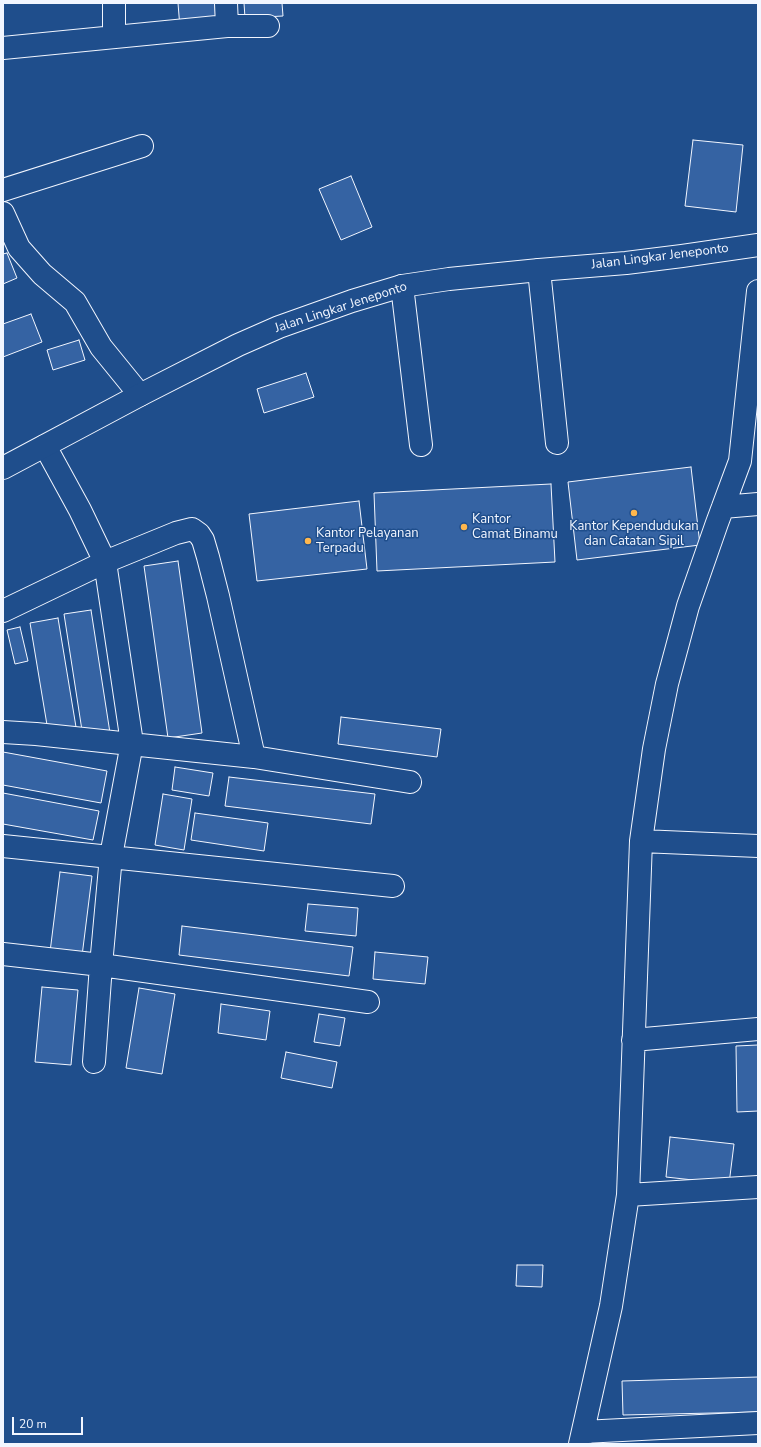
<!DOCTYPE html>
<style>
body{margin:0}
#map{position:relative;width:761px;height:1447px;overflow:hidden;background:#1f4e8c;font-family:"Nunito Sans",sans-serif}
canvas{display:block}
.frame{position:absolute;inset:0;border:4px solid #f2f6ff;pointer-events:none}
.scale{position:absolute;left:12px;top:1417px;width:71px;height:18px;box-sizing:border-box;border:2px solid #f2f6ff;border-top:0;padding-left:5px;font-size:12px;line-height:14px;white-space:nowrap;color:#f2f6ff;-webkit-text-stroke:3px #1f4e8c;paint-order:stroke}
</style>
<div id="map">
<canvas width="761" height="1447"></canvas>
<div class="frame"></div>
<div class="scale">20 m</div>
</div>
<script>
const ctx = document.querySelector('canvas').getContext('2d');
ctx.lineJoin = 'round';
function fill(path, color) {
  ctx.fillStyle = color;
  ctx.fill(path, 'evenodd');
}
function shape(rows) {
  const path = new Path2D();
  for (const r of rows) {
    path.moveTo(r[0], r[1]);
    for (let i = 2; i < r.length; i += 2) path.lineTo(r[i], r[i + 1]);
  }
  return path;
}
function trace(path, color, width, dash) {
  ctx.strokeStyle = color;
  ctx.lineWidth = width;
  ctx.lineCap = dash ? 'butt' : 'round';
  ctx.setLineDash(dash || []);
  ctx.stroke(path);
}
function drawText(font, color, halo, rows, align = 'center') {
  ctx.font = font + ' "Nunito Sans",sans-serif';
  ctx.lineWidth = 3;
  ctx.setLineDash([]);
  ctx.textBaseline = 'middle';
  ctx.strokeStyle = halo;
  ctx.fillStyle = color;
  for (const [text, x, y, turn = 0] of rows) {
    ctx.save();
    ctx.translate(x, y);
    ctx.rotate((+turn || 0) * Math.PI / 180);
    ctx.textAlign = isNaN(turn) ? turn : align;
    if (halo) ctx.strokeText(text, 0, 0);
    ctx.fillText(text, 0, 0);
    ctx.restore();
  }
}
const building = shape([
 [178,3,215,3,216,26,180,28,178,3],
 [244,3,282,3,283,16,245,18,244,3],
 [693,140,743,145,736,212,685,206,693,140],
 [351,176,372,227,341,240,319,189,351,176],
 [7,253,17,278,3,284,3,254,7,253],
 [31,314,42,342,3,357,3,324,31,314],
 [79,340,85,360,53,370,47,350,79,340],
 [306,373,314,397,264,413,257,389,306,373],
 [691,467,700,545,577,560,568,482,691,467],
 [551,484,555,562,377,571,374,493,551,484],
 [359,501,367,569,257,581,249,514,359,501],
 [178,561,202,733,168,738,144,566,178,561],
 [91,610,110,733,83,737,64,614,91,610],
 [58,618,76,727,48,731,30,623,58,618],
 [20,627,28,661,15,664,7,630,20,627],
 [341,717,441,729,437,757,338,744,341,717],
 [3,752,107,771,101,803,3,785,3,752],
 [175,767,213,773,209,796,172,790,175,767],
 [229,777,375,794,371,824,225,806,229,777],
 [3,793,99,811,93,840,3,824,3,793],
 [163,794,192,799,184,850,155,845,163,794],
 [195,813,268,823,264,851,191,840,195,813],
 [60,872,92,876,82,956,50,952,60,872],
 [308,904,358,908,356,936,305,931,308,904],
 [182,926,353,947,349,976,179,955,182,926],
 [375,952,428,957,425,984,373,979,375,952],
 [42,987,78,990,71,1065,35,1062,42,987],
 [139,988,175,994,162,1074,126,1068,139,988],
 [221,1004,270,1011,266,1040,218,1033,221,1004],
 [319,1014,345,1018,340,1046,314,1042,319,1014],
 [758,1045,758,1111,737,1112,736,1046,758,1045],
 [286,1052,337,1062,332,1088,281,1078,286,1052],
 [670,1137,734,1144,729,1184,666,1177,670,1137],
 [517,1265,543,1265,542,1287,516,1286,517,1265],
 [758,1377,758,1412,623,1415,622,1381,758,1377]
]);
fill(building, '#3563a3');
trace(building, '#f2f6ff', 1);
const minor = shape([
 [114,3,114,37],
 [226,3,227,26],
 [3,48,227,26,268,26],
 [3,190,142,146],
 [3,213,19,248,42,274,75,302,101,347,140,395],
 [539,270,557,443],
 [402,286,421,445],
 [45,446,80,510,105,562,132,743,111,856,101,965,94,1062],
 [723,507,758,504],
 [3,611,105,562,176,533,192,529,199,534,203,540,208,557,218,596,254,757],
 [3,732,36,734,254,757,410,782],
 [641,841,758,846],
 [3,846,393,886],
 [3,954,101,965,368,1002],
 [633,1040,758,1029],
 [628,1195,758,1187],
 [583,1432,758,1423],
 [580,1444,611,1306,628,1195,641,841,654,749,667,684,688,606,717,523,740,461,758,291]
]);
const major = shape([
 [3,468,140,395,238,345,279,327,352,301,402,286,449,279,539,270,626,263,682,256,758,245]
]);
trace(minor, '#f2f6ff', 24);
trace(major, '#f2f6ff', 24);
trace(minor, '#1f4e8c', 22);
trace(major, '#1f4e8c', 22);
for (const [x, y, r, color] of [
 [634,513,4,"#ffb74d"],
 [464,527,4,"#ffb74d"],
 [308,541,4,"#ffb74d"]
]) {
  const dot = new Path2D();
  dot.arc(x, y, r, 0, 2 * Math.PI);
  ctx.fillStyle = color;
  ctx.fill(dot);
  trace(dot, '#1f4e8c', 1.5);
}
drawText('13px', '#f2f6ff', '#1f4e8c', [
 ["Jalan Lingkar Jeneponto",660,257,-7],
 ["Jalan Lingkar Jeneponto",341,308,-18]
]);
drawText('13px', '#f2f6ff', '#1f4e8c', [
 ["Kantor",472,520],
 ["Camat Binamu",472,535],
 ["Kantor Kependudukan",634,527,"center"],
 ["dan Catatan Sipil",634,542,"center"],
 ["Kantor Pelayanan",316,534],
 ["Terpadu",316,549]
], 'left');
</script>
